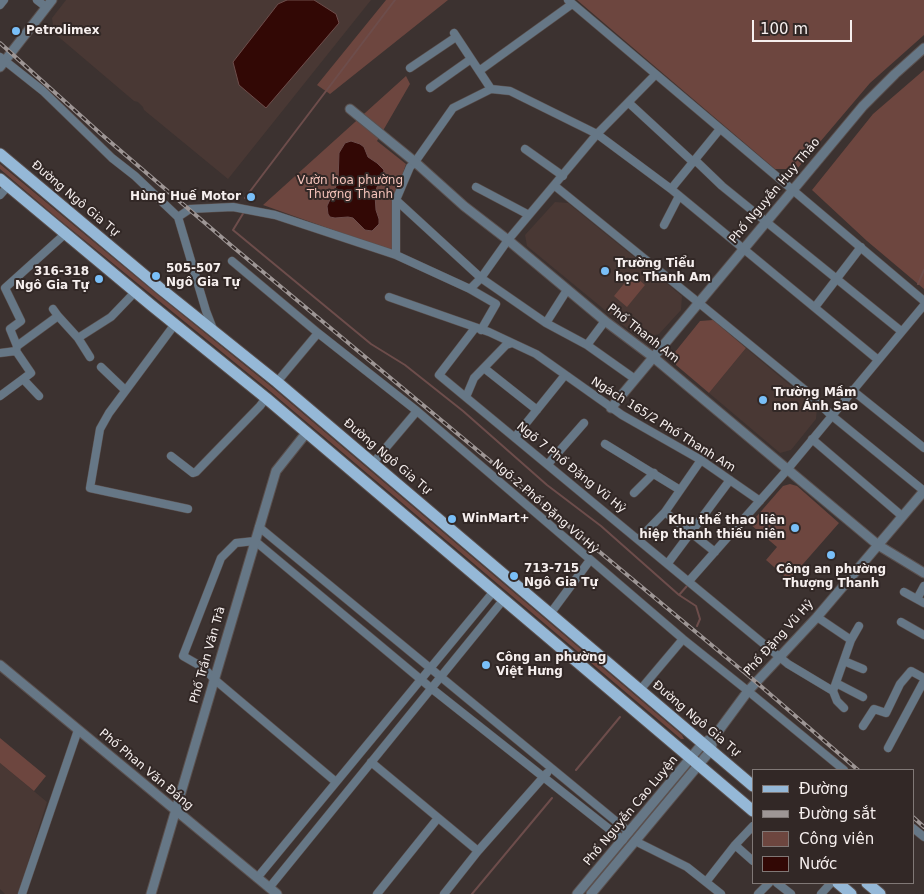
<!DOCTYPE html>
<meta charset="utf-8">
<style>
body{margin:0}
#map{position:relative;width:924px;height:894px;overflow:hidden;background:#3c3230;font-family:"DejaVu Sans",sans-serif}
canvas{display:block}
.legend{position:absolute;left:752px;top:769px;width:162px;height:115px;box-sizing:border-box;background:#322826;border:1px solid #807876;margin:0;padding:6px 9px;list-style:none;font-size:15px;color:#f6efee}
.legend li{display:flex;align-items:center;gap:10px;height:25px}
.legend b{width:25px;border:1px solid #807876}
.scale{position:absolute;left:752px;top:20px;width:100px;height:22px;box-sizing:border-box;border:2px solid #f6efee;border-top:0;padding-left:6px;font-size:15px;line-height:18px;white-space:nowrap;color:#f6efee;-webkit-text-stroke:4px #322826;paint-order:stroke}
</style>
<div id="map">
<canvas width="924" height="894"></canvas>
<ul class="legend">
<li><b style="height:6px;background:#95b8d7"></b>Đường</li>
<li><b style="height:6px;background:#9e9695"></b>Đường sắt</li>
<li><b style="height:14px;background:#6d463f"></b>Công viên</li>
<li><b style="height:14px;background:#320805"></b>Nước</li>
</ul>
<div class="scale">100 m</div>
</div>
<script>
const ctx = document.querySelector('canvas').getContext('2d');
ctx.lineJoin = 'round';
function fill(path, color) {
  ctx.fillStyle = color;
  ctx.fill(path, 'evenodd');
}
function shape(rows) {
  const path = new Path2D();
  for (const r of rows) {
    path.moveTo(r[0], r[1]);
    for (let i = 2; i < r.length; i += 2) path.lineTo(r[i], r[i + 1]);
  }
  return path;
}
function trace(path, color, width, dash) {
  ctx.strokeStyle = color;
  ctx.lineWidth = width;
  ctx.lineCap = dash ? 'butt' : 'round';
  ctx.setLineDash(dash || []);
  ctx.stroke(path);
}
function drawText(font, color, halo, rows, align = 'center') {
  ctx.font = font + ' "DejaVu Sans",sans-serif';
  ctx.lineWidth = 4;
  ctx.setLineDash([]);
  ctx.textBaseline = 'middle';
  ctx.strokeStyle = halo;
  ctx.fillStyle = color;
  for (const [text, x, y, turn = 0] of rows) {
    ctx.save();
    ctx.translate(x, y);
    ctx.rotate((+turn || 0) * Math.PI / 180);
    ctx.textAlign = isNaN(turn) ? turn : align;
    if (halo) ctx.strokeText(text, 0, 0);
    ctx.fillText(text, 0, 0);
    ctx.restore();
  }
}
fill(shape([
 [66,0,371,0,228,179,144,110,143,107,138,102,134,101,54,33,52,18],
 [555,202,568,203,682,296,681,310,659,334,640,339,527,246,525,235],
 [746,348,817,408,816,419,791,450,780,453,709,393],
 [0,763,47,802,18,894,5,894,0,889]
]), '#493834');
fill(shape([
 [386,0,448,0,330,94,317,85],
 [577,0,924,0,924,35,870,83,797,169,775,169],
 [924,70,924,289,867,241,812,190,873,114],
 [406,76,410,84,377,141,406,164,393,203,392,251,263,205],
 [0,164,158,295,273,388,682,735,684,739,681,739,271,392,56,217,0,169],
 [632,274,645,285,627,307,614,296],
 [713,320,746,348,709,393,676,365,675,352,700,321],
 [790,484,797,486,839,523,789,580,766,560,777,547,750,524,783,486],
 [0,738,46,776,34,791,0,763]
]), '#6d463f');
const water = shape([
 [287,0,314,0,336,14,339,23,266,108,239,85,233,62,278,4,287,0],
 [351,141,360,144,364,147,368,157,377,163,384,170,382,180,377,187,375,195,376,210,379,219,379,224,372,231,365,230,353,218,348,217,335,218,330,217,328,214,327,206,338,182,339,153,345,143,351,141]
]);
fill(water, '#320805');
trace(water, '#6d4d4b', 1);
trace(shape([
 [245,198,395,0],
 [244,212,233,230,371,344,405,365,463,411,547,485,601,526,679,595,696,606,700,619,697,626],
 [918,284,924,270],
 [679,595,687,586],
 [576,770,620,717],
 [472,894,552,798]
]), '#6d4d4b', 2);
const minor = shape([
 [37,0,46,7],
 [568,0,924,301],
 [0,5,4,0],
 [454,33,491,89],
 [0,57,43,91,112,158,135,176,178,217],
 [410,68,456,37],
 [479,71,572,4],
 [430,88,471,59],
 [491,89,510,91,597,134,671,189,877,359],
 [629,103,693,162],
 [525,149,563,176],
 [695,160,722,186,901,331],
 [555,186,699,303,805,390,831,415,924,491],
 [476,187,529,215],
 [671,189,720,129],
 [0,195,8,186],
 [396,200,481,278,546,323,587,345,635,379],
 [664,225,679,196],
 [396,255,396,200,410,167,415,162,453,108,491,89],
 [232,261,318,333,417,411,683,639,748,691,844,770],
 [470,289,481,278,508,240,597,134,655,75],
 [389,297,489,332,536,354,622,415,701,460,760,501],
 [815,307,861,247],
 [53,309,58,316,78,338,90,357],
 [546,323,567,290],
 [175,324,109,413,100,429,90,488,188,509],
 [475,328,439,375,788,664,833,691],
 [213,329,206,311,178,217,190,209,233,207,275,215,396,255,470,289,496,304,481,330],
 [78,338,111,317,135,292],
 [587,345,605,321],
 [17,346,58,316],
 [16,351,17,346,10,329,21,321,5,288,65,234],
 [16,351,31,373,23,379,39,396],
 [0,353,16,351],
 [101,367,125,390],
 [484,368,537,410],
 [277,382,318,333],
 [852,390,924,448],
 [0,396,23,379],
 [466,397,474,378,506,345,512,343],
 [515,437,565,375],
 [812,439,902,516],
 [605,444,680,490],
 [171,456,193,473,196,472,260,406,266,398],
 [373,463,417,411],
 [548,464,584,423],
 [634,493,654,473],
 [665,512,715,552],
 [259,527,629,832],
 [639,539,665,512,701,460],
 [668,563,730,480],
 [689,581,787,470,924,305],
 [904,592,924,603],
 [917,599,924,586],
 [550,614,590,560],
 [817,617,851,640],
 [901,622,924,635],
 [844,661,863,669],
 [836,683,863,697],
 [640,690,683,639],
 [844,708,837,701,833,691,851,640,859,626],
 [863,726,874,709,886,713,900,684,911,671,924,678],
 [888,748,924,681],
 [371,762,478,851],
 [336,782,214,679,204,668,183,656,221,558,236,543,255,541,431,688,623,840],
 [913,828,924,837],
 [635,841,687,867,721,894],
 [735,845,753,861],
 [257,878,494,591],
 [706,882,735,845,753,826],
 [777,883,791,894],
 [269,888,504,599],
 [22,894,78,730],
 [377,894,438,818],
 [444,894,478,851,547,773],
 [758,894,769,883],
 [821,894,831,883]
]);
const tertiary = shape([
 [0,67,52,0],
 [350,109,415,162,464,206,508,240,605,321,653,357,878,545,924,573],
 [611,408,863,106,895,74,924,48],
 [0,665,277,894],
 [151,894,276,471,307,432],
 [577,894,703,743,714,737,748,691,817,617,924,491],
 [591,894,711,750,712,745]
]);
const primary = shape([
 [0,154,161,289,277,382,753,786],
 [0,179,151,305,266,398,753,811],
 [838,883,851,894],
 [867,883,880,894]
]);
trace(minor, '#5a504e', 9);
trace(tertiary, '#5a504e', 11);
trace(primary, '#5a504e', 13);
trace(minor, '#667786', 8);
trace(tertiary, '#667786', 9);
trace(primary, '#95b8d7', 11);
const rail = shape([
 [0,43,101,134,233,247,756,682,858,770],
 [913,817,924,827]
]);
trace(rail, '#9e9695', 4);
trace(rail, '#322826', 2, [5.5]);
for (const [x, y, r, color] of [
 [16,31,5,"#79bff8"],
 [251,197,5,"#79bff8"],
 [605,271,5,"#79bff8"],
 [156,276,5,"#79bff8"],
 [99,279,5,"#79bff8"],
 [763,400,5,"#79bff8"],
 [452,519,5,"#79bff8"],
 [795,528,5,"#79bff8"],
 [831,555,5,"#79bff8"],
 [514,576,5,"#79bff8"],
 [486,665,5,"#79bff8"]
]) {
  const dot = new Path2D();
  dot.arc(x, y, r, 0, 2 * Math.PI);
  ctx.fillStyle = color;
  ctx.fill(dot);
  trace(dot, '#322826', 2);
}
drawText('bold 12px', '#f6efee', '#322826', [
 ["Petrolimex",26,31],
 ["Hùng Huế Motor",241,197,"right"],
 ["Trường Tiểu",615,264],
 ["học Thanh Am",615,278],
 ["505-507",166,269],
 ["Ngô Gia Tự",166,283],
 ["316-318",89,272,"right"],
 ["Ngô Gia Tự",89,286,"right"],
 ["Trường Mầm",773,393],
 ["non Ánh Sao",773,407],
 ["WinMart+",462,519],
 ["Khu thể thao liên",785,521,"right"],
 ["hiệp thanh thiếu niên",785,535,"right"],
 ["713-715",524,569],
 ["Ngô Gia Tự",524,583],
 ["Công an phường",831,570,"center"],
 ["Thượng Thanh",831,584,"center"],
 ["Công an phường",496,658],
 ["Việt Hưng",496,672]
], 'left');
drawText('12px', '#f5c3ba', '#322826', [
 ["Vườn hoa phường",350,181],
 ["Thượng Thanh",350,195]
]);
drawText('12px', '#f6efee', '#322826', [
 ["Phố Nguyễn Huy Thảo",775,191,-50],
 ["Đường Ngô Gia Tự",75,199,40],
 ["Phố Thanh Am",643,334,38],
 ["Ngách 165/2 Phố Thanh Am",663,425,32],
 ["Đường Ngô Gia Tự",387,457,40],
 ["Ngõ 7 Phố Đặng Vũ Hỷ",571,468,39],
 ["Ngõ 2 Phố Đặng Vũ Hỷ",545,507,41],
 ["Phố Đặng Vũ Hỷ",779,638,-48],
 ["Phố Trần Văn Trà",208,655,-74],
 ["Đường Ngô Gia Tự",696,719,40],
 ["Phố Phan Văn Đáng",146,770,40],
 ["Phố Nguyễn Cao Luyện",631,811,-50]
]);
</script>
